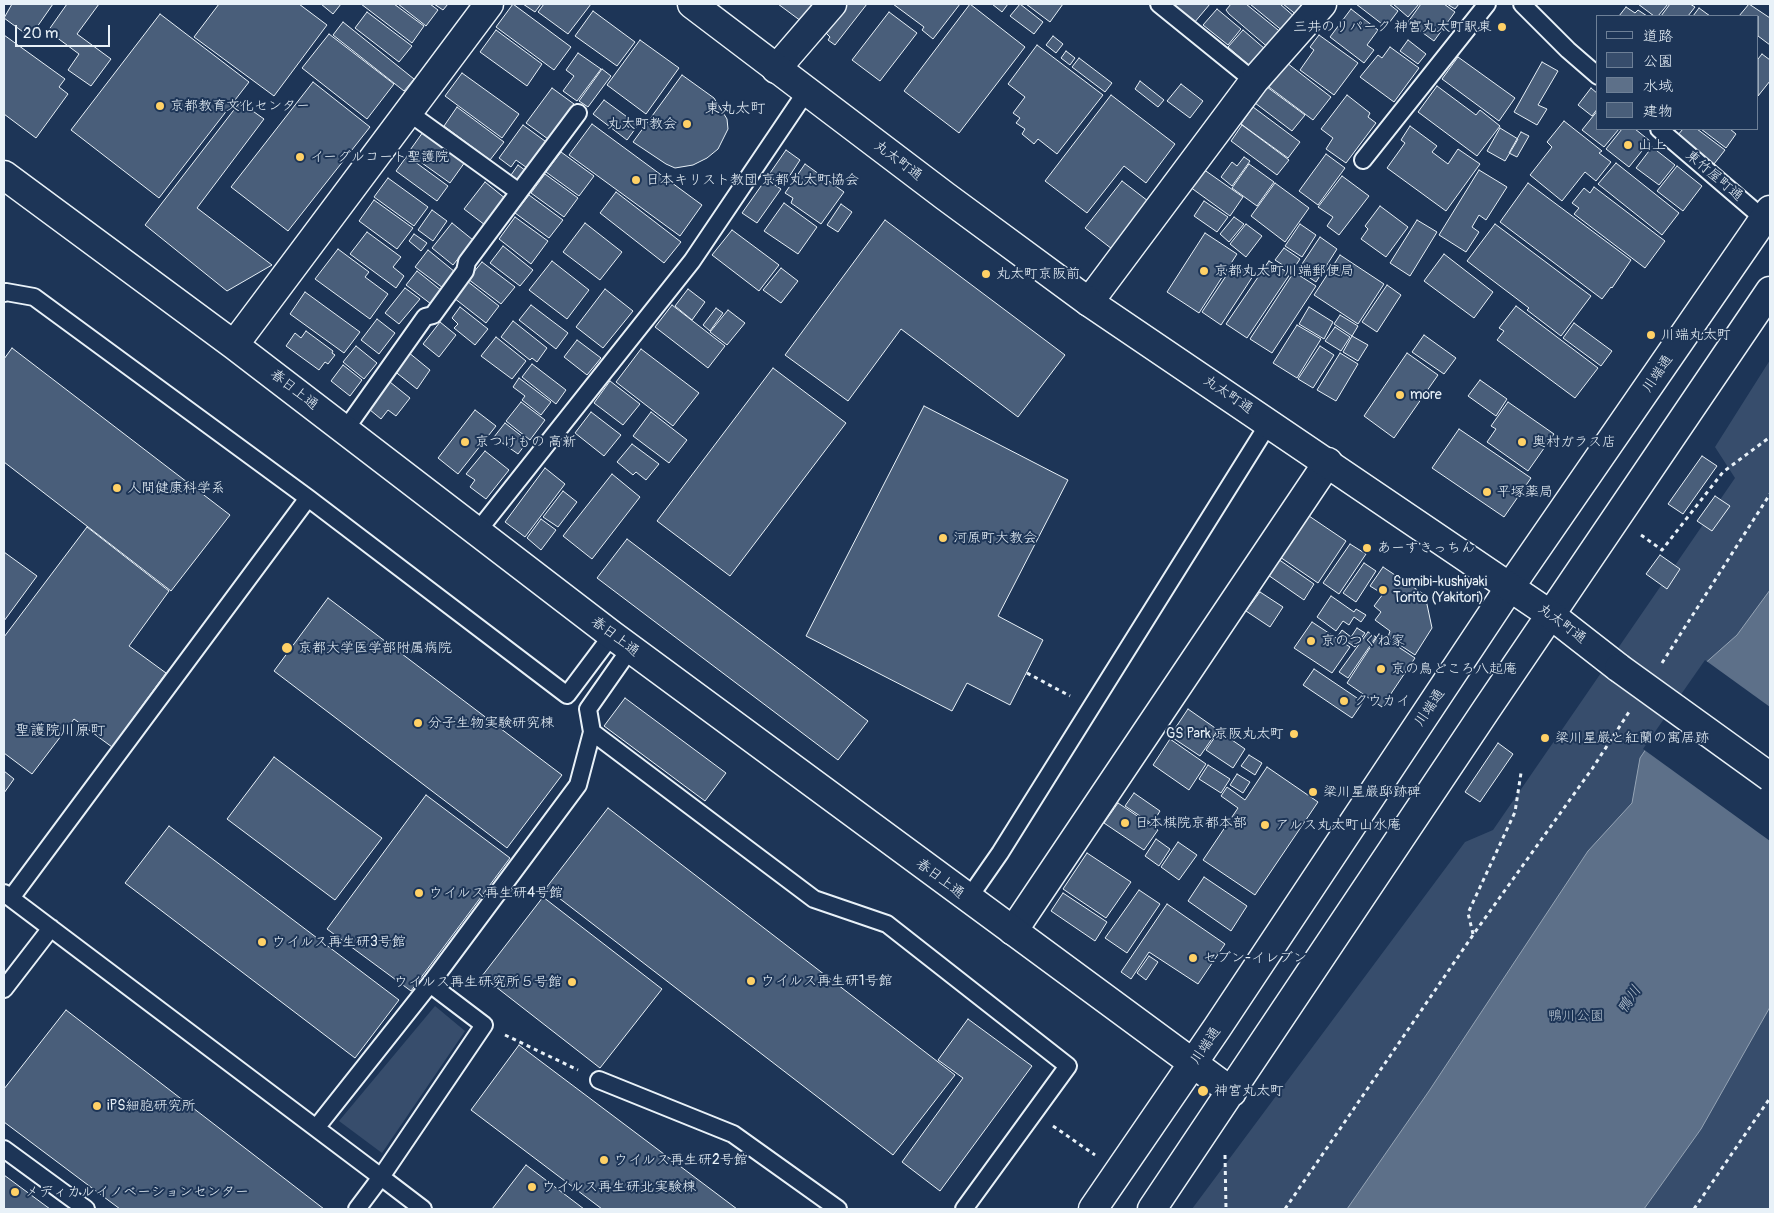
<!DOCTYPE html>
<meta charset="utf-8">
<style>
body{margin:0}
#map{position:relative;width:1774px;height:1213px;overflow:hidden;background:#1d3557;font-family:Pangolin,"Klee One",sans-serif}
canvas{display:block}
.frame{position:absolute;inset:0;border:5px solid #e8f1f8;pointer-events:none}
.legend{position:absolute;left:1596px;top:15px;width:162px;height:115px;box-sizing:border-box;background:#1d3557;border:1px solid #6e8097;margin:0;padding:6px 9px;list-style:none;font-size:15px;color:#e8f1f8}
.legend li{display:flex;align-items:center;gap:10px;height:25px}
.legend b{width:25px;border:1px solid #6e8097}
.scale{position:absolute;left:15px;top:25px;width:95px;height:22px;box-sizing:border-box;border:2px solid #e8f1f8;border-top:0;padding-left:6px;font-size:15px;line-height:18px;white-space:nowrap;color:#e8f1f8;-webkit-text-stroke:4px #1d3557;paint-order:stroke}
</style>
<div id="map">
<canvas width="1774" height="1213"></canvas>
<div class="frame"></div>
<ul class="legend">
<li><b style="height:6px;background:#1d3557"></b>道路</li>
<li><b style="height:14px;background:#374d6c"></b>公園</li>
<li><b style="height:14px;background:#5d7089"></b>水域</li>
<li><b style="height:14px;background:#495e7a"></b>建物</li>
</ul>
<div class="scale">20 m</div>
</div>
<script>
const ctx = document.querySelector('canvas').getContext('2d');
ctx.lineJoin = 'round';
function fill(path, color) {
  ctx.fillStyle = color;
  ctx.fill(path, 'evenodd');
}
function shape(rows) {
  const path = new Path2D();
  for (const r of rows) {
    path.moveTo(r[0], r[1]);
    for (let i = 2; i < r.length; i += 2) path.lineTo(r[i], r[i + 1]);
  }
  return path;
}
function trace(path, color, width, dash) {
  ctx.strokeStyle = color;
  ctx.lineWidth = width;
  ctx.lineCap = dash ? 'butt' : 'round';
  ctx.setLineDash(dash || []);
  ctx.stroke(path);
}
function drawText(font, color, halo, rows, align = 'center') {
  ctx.font = font + ' Pangolin,"Klee One",sans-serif';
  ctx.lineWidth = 4;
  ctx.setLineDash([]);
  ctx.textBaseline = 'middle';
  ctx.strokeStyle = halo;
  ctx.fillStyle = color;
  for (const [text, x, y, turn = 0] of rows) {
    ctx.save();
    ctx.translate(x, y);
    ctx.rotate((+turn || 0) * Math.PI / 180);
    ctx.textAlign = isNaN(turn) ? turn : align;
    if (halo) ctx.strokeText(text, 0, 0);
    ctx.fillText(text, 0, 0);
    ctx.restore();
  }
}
fill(shape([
 [1770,360,1770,1209,1192,1209,1465,842,1493,830,1735,478,1715,447],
 [435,1006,465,1031,382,1153,339,1121]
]), '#374d6c');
const water = shape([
 [1770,590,1770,1007,1701,1129,1644,1209,1347,1209,1429,1091,1588,851,1632,803,1640,758,1702,666,1737,635,1770,590]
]);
fill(water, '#5d7089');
trace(water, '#95a4b5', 1);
fill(shape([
 [1705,660,1770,707,1770,841,1643,749]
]), '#1d3557');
const building = shape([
 [12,4,53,4,30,37,4,18,12,4],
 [67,4,99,4,77,34,111,59,91,86,68,70,79,54,48,31,67,4],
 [219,4,299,4,327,25,274,96,194,37,219,4],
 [321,4,341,4,333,14,321,4],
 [361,4,394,4,424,26,412,43,361,4],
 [398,4,430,4,438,10,426,26,398,4],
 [434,4,448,4,443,10,434,4],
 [513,4,571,47,554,70,496,27,513,4],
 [523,4,541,4,535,12,523,4],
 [544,4,591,4,568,34,538,12,544,4],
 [778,4,812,4,818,8,805,24,778,4],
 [846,4,867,4,835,45,828,40,830,37,825,32,846,4],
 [893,4,960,4,933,39,922,30,924,27,893,4],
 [970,4,1025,47,959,133,904,91,970,4],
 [992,4,1008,4,1002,12,992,4],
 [1020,4,1043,22,1034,34,1010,16,1020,4],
 [1026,4,1063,4,1050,22,1026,4],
 [1172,4,1210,4,1194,23,1172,4],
 [1231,4,1246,4,1283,34,1270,49,1229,14,1226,10,1231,4],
 [1250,4,1280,4,1296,18,1284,32,1250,4],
 [1283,4,1308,4,1298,16,1283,4],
 [1356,4,1389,4,1398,11,1386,27,1356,4],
 [1393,4,1419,4,1408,17,1393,4],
 [1421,4,1444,4,1455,12,1434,41,1408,22,1421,4],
 [1447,4,1459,4,1455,9,1447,4],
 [1638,4,1668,4,1658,16,1654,16,1638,4],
 [1670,4,1690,4,1695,7,1688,16,1661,16,1670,4],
 [1749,4,1770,18,1770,45,1758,36,1758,16,1739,16,1749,4],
 [1626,7,1635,13,1638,10,1647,16,1619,16,1626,7],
 [1699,8,1710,16,1693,16,1699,8],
 [1217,9,1241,29,1228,45,1203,25,1217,9],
 [1351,9,1378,30,1367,45,1374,50,1364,63,1330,37,1351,9],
 [593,11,635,42,617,66,575,36,593,11],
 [367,12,412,46,399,62,355,28,367,12],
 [889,12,917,33,880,81,852,60,889,12],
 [160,14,249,82,159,198,71,130,160,14],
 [343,22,414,79,404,91,333,35,343,22],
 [496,30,542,64,527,86,480,52,496,30],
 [1243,30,1265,49,1251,67,1228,47,1243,30],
 [329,34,394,84,367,119,302,68,329,34],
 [4,35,65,79,59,87,68,94,36,138,4,114,4,35],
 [1319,35,1358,63,1334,95,1300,70,1314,50,1310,47,1319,35],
 [1053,36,1063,44,1056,53,1046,45,1053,36],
 [640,40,679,68,646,114,607,85,640,40],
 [1408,40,1426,54,1418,64,1400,51,1408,40],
 [1037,45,1103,95,1057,154,1038,139,1034,144,1022,134,1025,129,1016,123,1020,118,1013,113,1025,97,1008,84,1037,45],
 [1390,47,1419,68,1394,102,1360,77,1378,55,1382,58,1390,47],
 [1066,51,1075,58,1070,65,1061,58,1066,51],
 [578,53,601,69,577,101,563,91,574,76,566,70,578,53],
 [1762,54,1770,60,1770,81,1758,96,1758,59,1762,54],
 [1458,57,1515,98,1499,121,1442,79,1458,57],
 [1079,58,1112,83,1105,92,1072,67,1079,58],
 [1542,62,1558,71,1538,105,1547,109,1537,125,1514,112,1542,62],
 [1287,63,1331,97,1313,120,1269,87,1287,63],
 [602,69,611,76,588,107,579,101,602,69],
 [462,73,519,114,502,138,445,96,462,73],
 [682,75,714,98,727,119,728,129,718,149,707,158,693,165,675,168,666,164,633,142,682,75],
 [1140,81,1164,100,1158,107,1135,89,1140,81],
 [313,82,370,127,288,231,231,187,313,82],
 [1181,84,1203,101,1190,118,1167,101,1181,84],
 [1437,86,1476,115,1480,110,1500,126,1477,156,1418,112,1437,86],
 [1267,87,1305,115,1292,131,1255,103,1267,87],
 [552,88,574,104,548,139,526,123,552,88],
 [1591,88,1598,94,1598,108,1592,116,1578,105,1591,88],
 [1111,95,1175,144,1146,183,1124,166,1087,213,1045,181,1111,95],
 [1347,95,1370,113,1368,117,1376,123,1346,163,1326,149,1333,138,1321,129,1347,95],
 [604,100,638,125,627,140,593,114,604,100],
 [240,102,264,119,197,208,272,265,227,291,145,225,240,102],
 [457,107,504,142,490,160,444,126,457,107],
 [1253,107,1300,142,1288,158,1241,124,1253,107],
 [1598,110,1598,129,1619,129,1604,147,1582,130,1598,110],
 [1564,121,1602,151,1599,153,1611,162,1596,181,1585,172,1562,201,1530,175,1552,147,1547,142,1564,121],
 [592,124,702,205,680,236,569,155,592,124],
 [523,125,549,144,530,170,516,160,511,167,499,158,523,125],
 [1242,125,1289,160,1277,175,1231,141,1242,125],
 [1410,126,1437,146,1432,152,1448,164,1458,149,1480,164,1446,211,1387,168,1405,143,1401,140,1410,126],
 [1500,128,1518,139,1505,161,1487,151,1500,128],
 [1622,129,1635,129,1650,141,1629,167,1606,149,1622,129],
 [1683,129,1697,129,1725,150,1714,164,1677,136,1683,129],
 [1701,129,1730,129,1736,134,1726,148,1701,129],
 [423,132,465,162,450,183,408,153,423,132],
 [1521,132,1529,136,1517,157,1509,153,1521,132],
 [1652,147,1675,165,1659,185,1636,168,1652,147],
 [786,150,800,160,783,186,768,176,786,150],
 [561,152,594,176,579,196,546,172,561,152],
 [1326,154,1345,168,1318,205,1299,191,1326,154],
 [407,156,448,186,437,201,396,171,407,156],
 [1244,157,1250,161,1232,186,1221,177,1232,162,1237,166,1244,157],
 [1616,163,1679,213,1662,235,1598,184,1616,163],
 [805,164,844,192,821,224,791,203,793,198,785,193,805,164],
 [1249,164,1274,182,1257,206,1232,188,1249,164],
 [518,165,526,171,519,181,511,175,518,165],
 [1677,166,1702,186,1683,211,1657,191,1677,166],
 [1203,169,1243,197,1230,216,1190,187,1203,169],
 [1479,170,1507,187,1486,220,1479,215,1472,227,1479,232,1466,252,1439,235,1479,170],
 [545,174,578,198,564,217,531,193,545,174],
 [1342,176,1369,196,1339,235,1327,226,1333,217,1318,207,1342,176],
 [388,178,428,207,414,226,374,197,388,178],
 [766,179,781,189,757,223,742,213,766,179],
 [1122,181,1148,201,1112,249,1085,228,1122,181],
 [485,182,506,199,485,225,464,209,485,182],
 [1275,183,1309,208,1285,242,1251,216,1275,183],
 [1528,183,1631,260,1612,288,1611,287,1602,299,1500,222,1528,183],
 [1594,187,1665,241,1645,268,1574,214,1579,208,1572,203,1584,188,1590,193,1594,187],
 [616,192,681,242,664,263,600,213,616,192],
 [529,195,563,220,549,238,515,213,529,195],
 [374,200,413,228,397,249,359,221,374,200],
 [1204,201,1228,217,1217,232,1194,216,1204,201],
 [784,203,817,227,798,254,764,231,784,203],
 [841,204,852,212,838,232,827,225,841,204],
 [1380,206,1408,227,1386,257,1361,239,1368,229,1365,226,1380,206],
 [432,210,447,221,433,241,418,230,432,210],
 [515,217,548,241,531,264,499,239,515,217],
 [1234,217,1244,224,1229,242,1220,234,1234,217],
 [885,220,1065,355,1018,417,901,329,848,401,785,355,885,220],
 [1417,220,1437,232,1410,276,1390,263,1417,220],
 [452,223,473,240,453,265,432,248,452,223],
 [585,223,622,252,600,280,563,252,585,223],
 [1246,224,1262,236,1246,257,1230,244,1246,224],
 [1300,224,1316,235,1302,257,1285,246,1300,224],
 [1495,224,1591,296,1561,336,1527,310,1529,308,1467,261,1495,224],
 [732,230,779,265,759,291,712,255,732,230],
 [367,232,401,257,393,267,404,276,396,288,350,254,367,232],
 [1205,233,1237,254,1199,313,1167,292,1205,233],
 [414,234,427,243,421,251,409,241,414,234],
 [1320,237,1337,249,1316,282,1298,270,1320,237],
 [503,246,533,270,520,286,490,263,503,246],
 [1284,248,1300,259,1292,271,1275,260,1284,248],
 [338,249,369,272,365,277,388,294,370,319,315,279,338,249],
 [428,250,455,272,443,288,415,267,428,250],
 [1444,254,1493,292,1474,318,1424,281,1444,254],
 [1340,255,1384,284,1358,324,1314,295,1340,255],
 [552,261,589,290,567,319,529,290,552,261],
 [1269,261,1290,274,1247,338,1226,324,1269,261],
 [482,262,515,287,501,304,468,279,482,262],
 [1234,264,1253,276,1221,325,1202,312,1234,264],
 [781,268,798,281,781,303,763,290,781,268],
 [417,271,442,291,431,304,406,285,417,271],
 [1294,272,1316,286,1272,353,1250,339,1294,272],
 [467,281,499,306,486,323,454,298,467,281],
 [1387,285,1401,295,1377,332,1362,322,1387,285],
 [405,288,420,299,399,324,385,313,405,288],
 [605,289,633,311,603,348,576,327,605,289],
 [688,289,705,302,692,320,675,306,688,289],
 [305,292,360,332,344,353,290,314,305,292],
 [531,305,568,333,556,349,519,320,531,305],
 [672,305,725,346,708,368,655,327,672,305],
 [1516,306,1598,368,1575,398,1497,340,1504,331,1499,328,1516,306],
 [460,307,488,329,475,345,454,328,458,324,452,318,460,307],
 [1309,307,1333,322,1324,339,1299,324,1309,307],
 [716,308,723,313,710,331,703,325,716,308],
 [728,310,745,323,727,345,710,332,728,310],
 [1340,315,1358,326,1352,336,1334,324,1340,315],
 [377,319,395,333,379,354,361,340,377,319],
 [513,321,547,348,537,362,532,358,530,360,501,337,513,321],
 [440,322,456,335,439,357,423,344,440,322],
 [1574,323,1612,351,1601,366,1563,338,1574,323],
 [1297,325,1321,339,1297,378,1273,363,1297,325],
 [1335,327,1350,337,1341,351,1325,341,1335,327],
 [306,331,333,351,332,353,335,355,328,364,325,362,319,370,286,346,295,333,301,338,306,331],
 [1424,335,1456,358,1444,374,1412,352,1424,335],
 [1352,336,1368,345,1358,361,1343,352,1352,336],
 [496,337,526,361,512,379,481,356,496,337],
 [577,340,601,358,587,375,564,357,577,340],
 [356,346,377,363,364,379,343,362,356,346],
 [1320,346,1334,355,1313,388,1298,379,1320,346],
 [12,348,230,515,171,591,4,462,4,359,12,348],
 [641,349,699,393,673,426,616,382,641,349],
 [408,352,430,370,417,389,393,370,408,352],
 [1340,353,1358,364,1336,401,1317,390,1340,353],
 [1407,353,1438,375,1394,438,1364,416,1407,353],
 [532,364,566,390,556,404,522,377,532,364],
 [343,365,362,380,350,396,331,381,343,365],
 [773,368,846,423,730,576,657,521,773,368],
 [519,378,551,402,541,415,522,400,525,396,513,387,519,378],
 [1480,380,1507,399,1496,416,1468,396,1480,380],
 [610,381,640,404,623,425,594,403,610,381],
 [390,382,410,398,396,416,388,410,381,419,364,405,380,394,390,382],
 [521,402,545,420,530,440,506,421,521,402],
 [1508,402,1554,434,1528,471,1487,442,1496,429,1491,426,1508,402],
 [924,406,1068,480,998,616,1043,640,1010,705,967,683,952,711,806,636,924,406],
 [475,410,496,426,458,474,438,458,475,410],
 [591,412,621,435,604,456,575,433,591,412],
 [651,412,687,440,669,463,633,436,651,412],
 [505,423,528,441,518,454,494,437,505,423],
 [1459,429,1531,478,1504,517,1432,468,1459,429],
 [632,444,659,464,646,480,636,472,633,475,617,462,632,444],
 [485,451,509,470,486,499,470,487,475,480,466,474,485,451],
 [1702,456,1717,466,1683,514,1668,504,1702,456],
 [545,468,565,484,525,537,505,522,545,468],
 [612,474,640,497,592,559,563,536,612,474],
 [563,491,577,502,558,527,543,517,563,491],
 [1715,496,1730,506,1712,531,1697,521,1715,496],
 [1309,516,1346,541,1318,583,1280,557,1309,516],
 [541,519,556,530,541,550,527,538,541,519],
 [87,527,169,591,129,646,166,673,112,747,74,719,32,774,4,753,4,637,87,527],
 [627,539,868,721,838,760,597,578,627,539],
 [1350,544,1366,554,1339,594,1323,583,1350,544],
 [4,552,37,576,4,621,4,552],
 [1660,555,1680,569,1667,589,1646,574,1660,555],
 [1278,559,1314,584,1304,600,1268,575,1278,559],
 [1364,563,1376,571,1356,602,1343,593,1364,563],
 [1383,567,1425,595,1432,628,1415,655,1388,637,1390,631,1375,620,1381,612,1374,606,1383,594,1370,586,1383,567],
 [1260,592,1283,607,1270,627,1246,611,1260,592],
 [1331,596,1354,612,1356,609,1366,615,1361,622,1354,617,1349,625,1343,621,1336,631,1317,617,1331,596],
 [328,598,562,775,507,848,274,671,328,598],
 [1312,622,1350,647,1332,673,1294,648,1312,622],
 [1357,628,1365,633,1355,647,1338,636,1342,630,1351,637,1357,628],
 [1368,632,1376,637,1348,678,1339,672,1368,632],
 [1379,634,1415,658,1382,707,1347,683,1379,634],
 [1314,669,1363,702,1352,718,1303,685,1314,669],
 [625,698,726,773,705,801,604,726,625,698],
 [1188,709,1218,730,1200,756,1170,736,1188,709],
 [1219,731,1245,749,1233,768,1206,750,1219,731],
 [1170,739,1206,764,1189,790,1153,765,1170,739],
 [1498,743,1513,754,1480,802,1465,792,1498,743],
 [1249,755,1262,763,1255,775,1241,766,1249,755],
 [274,757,382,838,335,900,227,819,274,757],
 [1208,765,1230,779,1221,793,1199,779,1208,765],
 [1267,767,1318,802,1255,895,1203,860,1238,808,1221,796,1227,787,1245,800,1267,767],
 [4,771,14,779,4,793,4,771],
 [1237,774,1250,782,1243,793,1230,785,1237,774],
 [1134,793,1160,811,1152,824,1125,806,1134,793],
 [426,795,510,858,411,991,327,929,426,795],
 [1118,803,1158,830,1144,850,1104,823,1118,803],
 [608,808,955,1075,893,1155,546,888,608,808],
 [169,826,399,1000,355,1058,125,883,169,826],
 [1156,839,1170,849,1159,866,1145,856,1156,839],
 [1178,842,1197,855,1179,880,1161,867,1178,842],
 [1087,853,1131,882,1106,918,1063,889,1087,853],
 [1204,877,1247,906,1231,931,1188,901,1204,877],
 [1139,890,1160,904,1127,953,1105,938,1139,890],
 [1063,893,1107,922,1095,941,1051,911,1063,893],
 [543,897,662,989,600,1068,482,976,543,897],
 [1167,904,1225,944,1198,984,1149,952,1131,979,1121,972,1167,904],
 [1149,956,1158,962,1146,980,1137,973,1149,956],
 [66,1010,324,1209,120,1209,4,1122,4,1089,66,1010],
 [968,1019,1032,1066,940,1191,902,1162,963,1078,938,1060,968,1019],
 [519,1045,737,1209,602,1209,471,1110,519,1045],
 [526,1165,584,1209,492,1209,526,1165],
 [4,1175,50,1209,4,1209,4,1175]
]);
fill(building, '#495e7a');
trace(building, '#e8f1f8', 1);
const lane = shape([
 [1159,4,1254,81],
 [1522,4,1568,50,1598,76],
 [1659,129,1764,219],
 [1363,160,1487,4],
 [519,192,578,113],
 [4,293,6,292,34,297,308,498,567,695,612,635],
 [345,430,425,317,433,315,465,271,467,262,519,192,408,112],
 [477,532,692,261,806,92],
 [592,732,588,709,630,649],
 [4,893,381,1177,484,1025,430,984,578,785,592,732,814,899,887,924,1068,1066,964,1209],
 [11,898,308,498],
 [968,899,1000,853,1269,423],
 [4,989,51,928],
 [599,1080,733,1134,838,1209],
 [316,1128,430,984],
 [4,1149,86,1209],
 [357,1209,381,1177,423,1209]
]);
const street = shape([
 [776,69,832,4],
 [1089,302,1254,81,1322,4],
 [1013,931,1328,462]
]);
const secondary = shape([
 [4,175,234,345,612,635,1232,1092],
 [234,345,489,4],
 [1093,1209,1217,1028,1510,587,1770,210],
 [1152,1209,1486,710,1770,291]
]);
const primary = shape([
 [692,4,945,196,1089,302,1551,615,1619,668]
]);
trace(lane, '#e8f1f8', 20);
trace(street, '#e8f1f8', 31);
trace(secondary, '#e8f1f8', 31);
trace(primary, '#e8f1f8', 31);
trace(shape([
 [1641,535,1662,550,1723,472,1770,437],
 [1662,663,1770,494],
 [1027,673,1070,696],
 [1473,934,1468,913,1515,812,1521,773],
 [505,1035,578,1070],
 [1053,1126,1095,1155],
 [1225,1155,1226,1209],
 [1285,1209,1473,935,1592,769,1629,712],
 [1694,1209,1770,1098]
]), '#e8f1f8', 3, [4, 4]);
trace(lane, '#1d3557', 16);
trace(street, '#1d3557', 28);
trace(secondary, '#1d3557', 28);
trace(primary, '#1d3557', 28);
const primaryBridge = shape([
 [1619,668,1770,777]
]);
trace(primaryBridge, '#e8f1f8', 31, []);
trace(primaryBridge, '#1d3557', 28);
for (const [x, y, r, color] of [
 [1502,27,5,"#ffd166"],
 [160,106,5,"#ffd166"],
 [687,124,5,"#ffd166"],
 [1628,145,5,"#ffd166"],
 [300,157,5,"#ffd166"],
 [636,180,5,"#ffd166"],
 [1204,271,5,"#ffd166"],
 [986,274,5,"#ffd166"],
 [1651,335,5,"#ffd166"],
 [1400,395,5,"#ffd166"],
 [465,442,5,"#ffd166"],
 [1522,442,5,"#ffd166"],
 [117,488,5,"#ffd166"],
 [1487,492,5,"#ffd166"],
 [943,538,5,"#ffd166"],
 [1367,548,5,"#ffd166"],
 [1383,590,5,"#ffd166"],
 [1311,641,5,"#ffd166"],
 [287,648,6,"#ffd166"],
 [1381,669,5,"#ffd166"],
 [1344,701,5,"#ffd166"],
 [418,723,5,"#ffd166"],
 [1294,734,5,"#ffd166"],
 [1545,738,5,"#ffd166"],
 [1313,792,5,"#ffd166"],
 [1125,823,5,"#ffd166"],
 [1265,825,5,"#ffd166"],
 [419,893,5,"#ffd166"],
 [262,942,5,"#ffd166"],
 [1193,958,5,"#ffd166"],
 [751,981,5,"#ffd166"],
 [572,982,5,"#ffd166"],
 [1203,1091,6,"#ffd166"],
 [97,1106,5,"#ffd166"],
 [604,1160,5,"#ffd166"],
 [532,1187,5,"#ffd166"],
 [15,1192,5,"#ffd166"]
]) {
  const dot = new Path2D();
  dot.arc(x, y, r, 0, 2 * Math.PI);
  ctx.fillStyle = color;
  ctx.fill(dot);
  trace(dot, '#1d3557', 2);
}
drawText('14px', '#e8f1f8', '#1d3557', [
 ["三井のリパーク 神宮丸太町駅東",1492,27,"right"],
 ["京都教育文化センター",170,106],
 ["丸太町教会",677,124,"right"],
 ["山上",1638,145],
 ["イーグルコート聖護院",310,157],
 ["日本キリスト教団 京都丸太町協会",646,180],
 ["京都丸太町川端郵便局",1214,271],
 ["丸太町京阪前",996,274],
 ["川端丸太町",1661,335],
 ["more",1410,395],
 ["京つけもの 高新",475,442],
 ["奥村ガラス店",1532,442],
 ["人間健康科学系",127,488],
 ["平塚薬局",1497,492],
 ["河原町大教会",953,538],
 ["あーすきっちん",1377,548],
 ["Sumibi-kushiyaki",1393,582],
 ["Torito (Yakitori)",1393,598],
 ["京のつくね家",1321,641],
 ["京都大学医学部附属病院",298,648],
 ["京の鳥どころ八起庵",1391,669],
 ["クウカイ",1354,701],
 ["分子生物実験研究棟",428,723],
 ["GS Park 京阪丸太町",1284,734,"right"],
 ["梁川星巌と紅蘭の寓居跡",1555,738],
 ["梁川星巌邸跡碑",1323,792],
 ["日本棋院京都本部",1135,823],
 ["アルス丸太町山水庵",1275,825],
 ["ウイルス再生研4号館",429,893],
 ["ウイルス再生研3号館",272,942],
 ["セブン-イレブン",1203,958],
 ["ウイルス再生研1号館",761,981],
 ["ウイルス再生研究所５号館",562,982,"right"],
 ["神宮丸太町",1214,1091],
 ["iPS細胞研究所",107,1106],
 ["ウイルス再生研2号館",614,1160],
 ["ウイルス再生研北実験棟",542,1187],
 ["メディカルイノベーションセンター",25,1192]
], 'left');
drawText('14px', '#e8f1f8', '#1d3557', [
 ["丸太町通",898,161,37],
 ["東竹屋町通",1714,176,40],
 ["川端通",1658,374,-56],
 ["春日上通",294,390,38],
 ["丸太町通",1228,395,34],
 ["丸太町通",1562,624,37],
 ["春日上通",615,637,37],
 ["川端通",1430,708,-56],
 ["春日上通",940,879,37],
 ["川端通",1206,1046,-56]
]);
drawText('14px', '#b3c0ce', '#1d3557', [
 ["鴨川公園",1576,1016]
]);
drawText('15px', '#e8f1f8', '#1d3557', [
 ["東丸太町",735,109],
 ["聖護院川原町",60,731]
]);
drawText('italic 15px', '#b7c4d1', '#1d3557', [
 ["鴨川",1630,1000,-56]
]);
</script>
